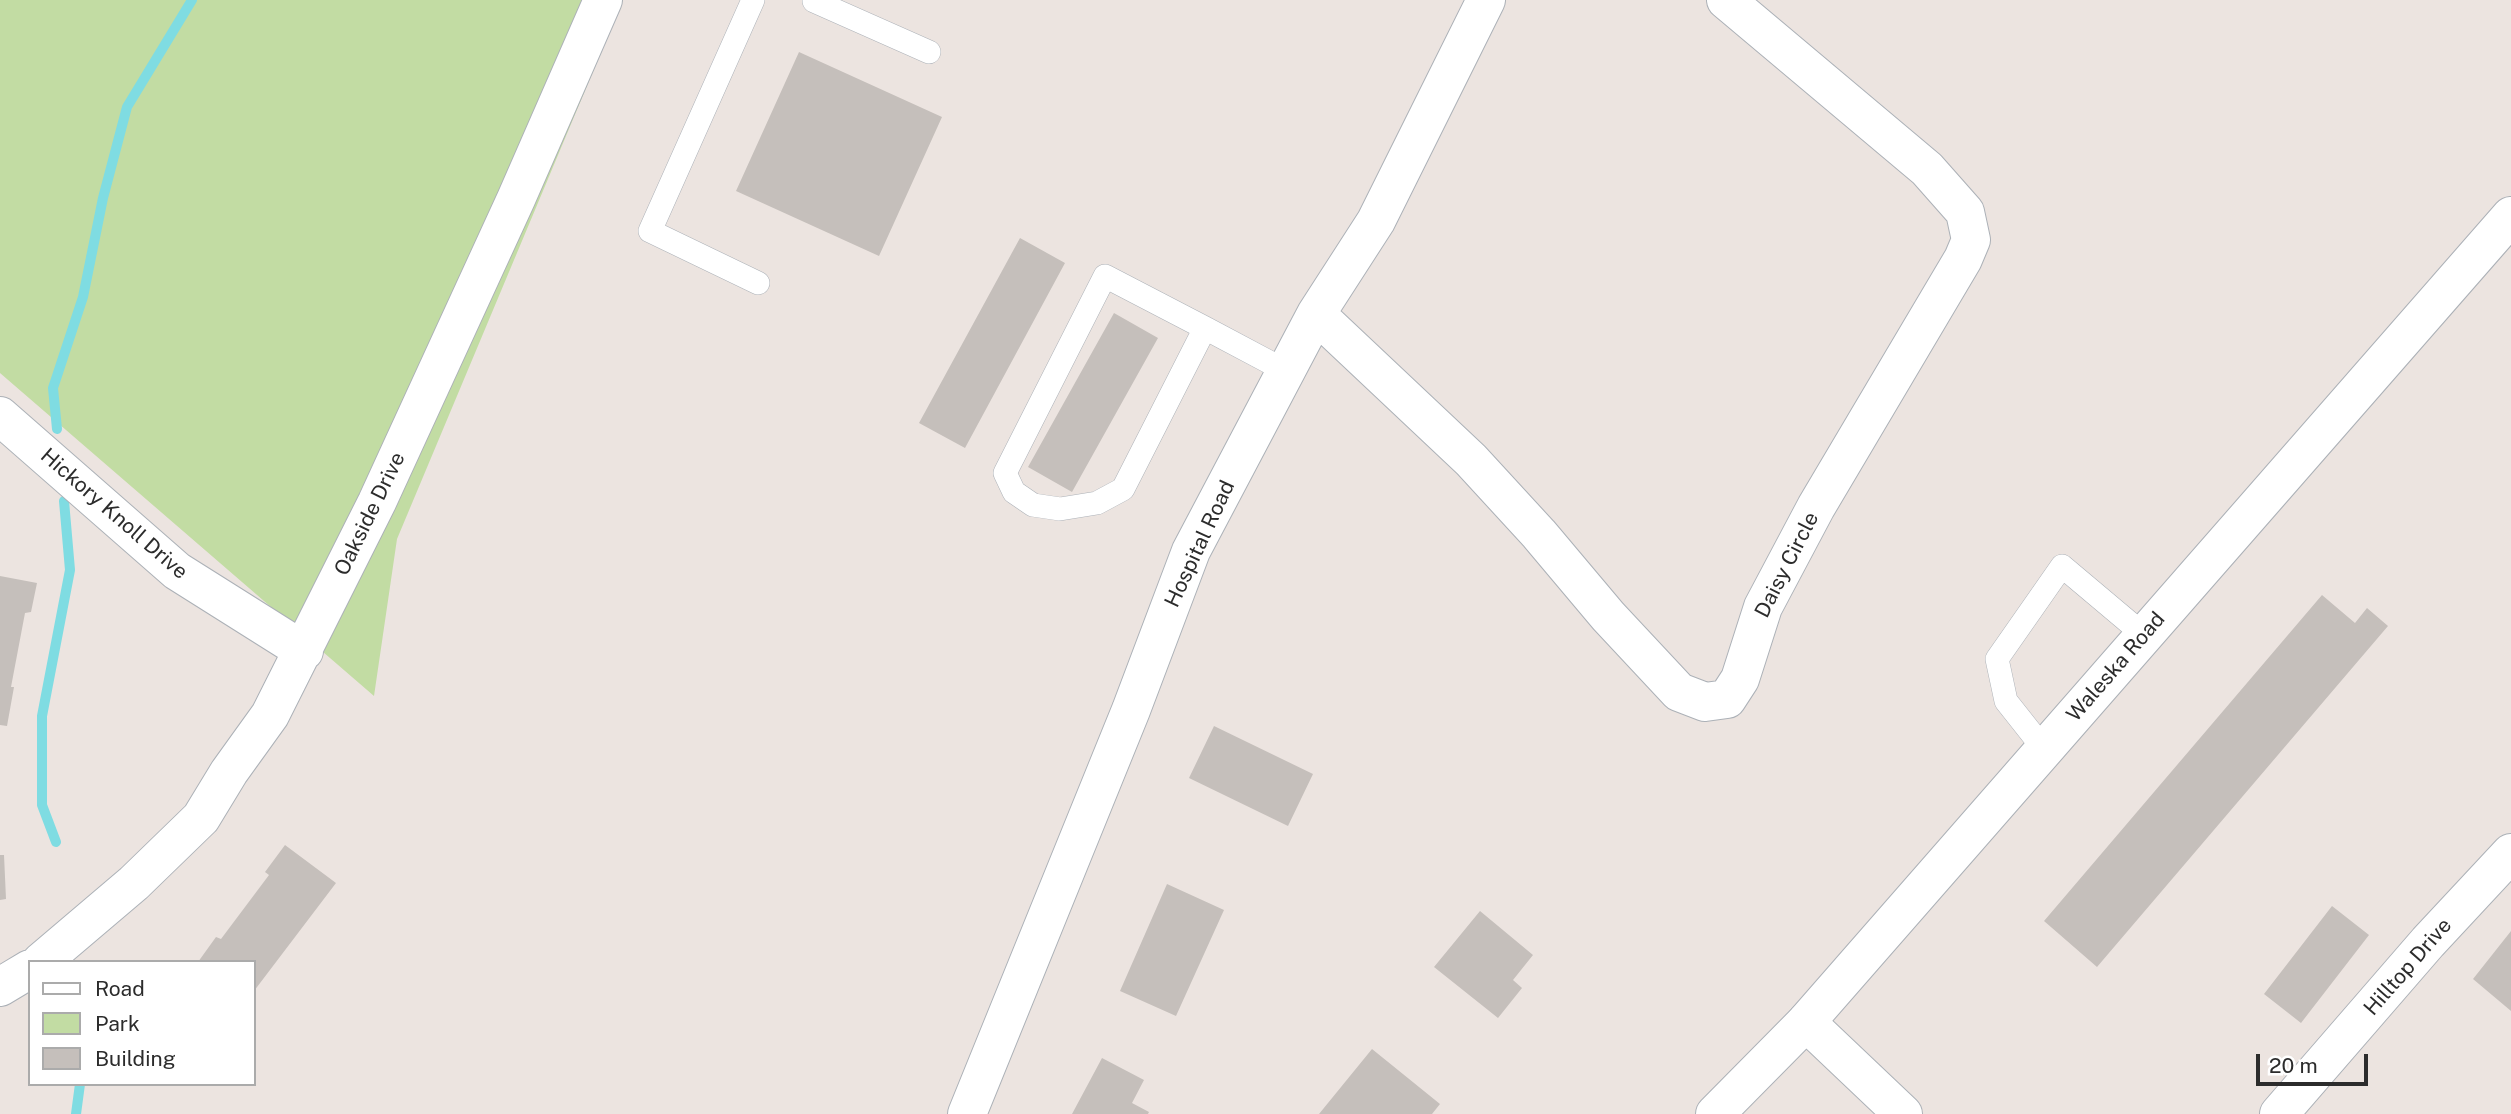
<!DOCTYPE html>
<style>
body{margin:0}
#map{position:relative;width:2511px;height:1114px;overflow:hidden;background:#ece4e0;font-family:"Public Sans",sans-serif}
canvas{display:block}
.legend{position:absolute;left:28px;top:960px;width:228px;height:126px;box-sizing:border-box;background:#fff;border:2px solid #ababab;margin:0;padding:9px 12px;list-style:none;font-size:21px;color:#2c2c2c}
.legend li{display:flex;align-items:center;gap:14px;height:35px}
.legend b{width:35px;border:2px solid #ababab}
.scale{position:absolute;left:2256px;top:1054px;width:112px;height:32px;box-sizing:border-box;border:4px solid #2c2c2c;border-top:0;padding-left:9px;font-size:21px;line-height:24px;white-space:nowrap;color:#2c2c2c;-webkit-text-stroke:5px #fff;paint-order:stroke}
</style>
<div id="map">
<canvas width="2511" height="1114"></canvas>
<ul class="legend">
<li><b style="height:9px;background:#fff"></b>Road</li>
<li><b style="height:19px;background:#c2dca3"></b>Park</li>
<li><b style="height:19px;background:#c5bfbb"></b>Building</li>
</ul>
<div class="scale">20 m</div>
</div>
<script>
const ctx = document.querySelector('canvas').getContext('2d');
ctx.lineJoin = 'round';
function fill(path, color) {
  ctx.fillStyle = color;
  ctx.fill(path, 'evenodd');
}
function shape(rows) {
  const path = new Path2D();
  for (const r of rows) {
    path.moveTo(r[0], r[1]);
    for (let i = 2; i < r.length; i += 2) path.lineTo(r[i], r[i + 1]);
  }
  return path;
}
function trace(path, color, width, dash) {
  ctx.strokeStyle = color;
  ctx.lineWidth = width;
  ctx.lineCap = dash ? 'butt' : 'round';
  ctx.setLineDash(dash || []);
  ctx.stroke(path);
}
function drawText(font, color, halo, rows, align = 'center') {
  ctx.font = font + ' "Public Sans",sans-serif';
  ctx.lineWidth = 6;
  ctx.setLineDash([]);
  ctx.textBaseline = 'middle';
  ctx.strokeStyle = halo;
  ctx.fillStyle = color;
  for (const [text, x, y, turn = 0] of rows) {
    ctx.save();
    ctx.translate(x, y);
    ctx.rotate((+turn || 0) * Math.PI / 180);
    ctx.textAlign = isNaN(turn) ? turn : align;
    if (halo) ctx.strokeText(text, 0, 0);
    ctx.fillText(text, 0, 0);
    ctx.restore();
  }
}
fill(shape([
 [0,0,623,0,397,539,374,696,0,373]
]), '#c2dca3');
trace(shape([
 [57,429,53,388,83,297,103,198,127,107,192,0],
 [56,842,42,805,42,716,70,570,64,501],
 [76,1114,80,1084]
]), '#7fdce2', 10);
fill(shape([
 [799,52,942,117,879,256,736,191],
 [1020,238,1065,263,965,448,919,423],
 [1114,313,1158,338,1072,492,1028,467],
 [0,576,37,583,31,612,25,613,11,687,14,687,7,726,0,725],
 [2322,595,2355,623,2367,608,2388,626,2097,967,2044,921],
 [1214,726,1313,774,1288,826,1189,778],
 [285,845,336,883,254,991,254,962,198,962,216,937,221,939,269,875,265,872],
 [0,855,4,855,6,899,0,900],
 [1167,884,1224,910,1176,1016,1120,991],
 [2332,906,2369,935,2301,1023,2264,994],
 [1480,911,1533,955,1513,980,1522,988,1498,1018,1434,967],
 [2511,931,2511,1011,2473,979],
 [1372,1049,1440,1104,1432,1114,1319,1114],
 [1102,1058,1144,1080,1132,1103,1149,1112,1148,1114,1072,1114]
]), '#c5bfbb');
const lane = shape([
 [753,0,650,231,758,283],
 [814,1,929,52],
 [1205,328,1123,489,1097,503,1060,509,1033,505,1014,492,1005,473,1105,276,1205,328,1286,371],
 [2044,749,2006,701,1997,659,2062,566,2144,635]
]);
const street = shape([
 [1316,314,1471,460,1539,534,1608,616,1679,692,1705,702,1727,699,1740,679,1763,607,1816,507,1963,259,1971,240,1965,212,1927,169,1726,0],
 [0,416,177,571,304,651],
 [41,962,134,883,201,818,229,772,270,715,377,502,516,199,603,0],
 [0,987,30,969],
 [1806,1022,1903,1114],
 [967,1114,1131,710,1191,551,1316,314,1376,221,1486,0],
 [2279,1114,2428,942,2511,853]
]);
const secondary = shape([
 [1715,1114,1806,1022,2511,216]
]);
trace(lane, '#acb1b7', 24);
trace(street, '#acb1b7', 40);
trace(secondary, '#acb1b7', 40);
trace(lane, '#fff', 23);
trace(street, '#fff', 38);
trace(secondary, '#fff', 38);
drawText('21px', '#2c2c2c', '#fff', [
 ["Hickory Knoll Drive",114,514,41],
 ["Oakside Drive",370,514,-64],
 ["Hospital Road",1200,544,-65],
 ["Daisy Circle",1787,565,-63],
 ["Waleska Road",2116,667,-49],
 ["Hilltop Drive",2408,967,-49]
]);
</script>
